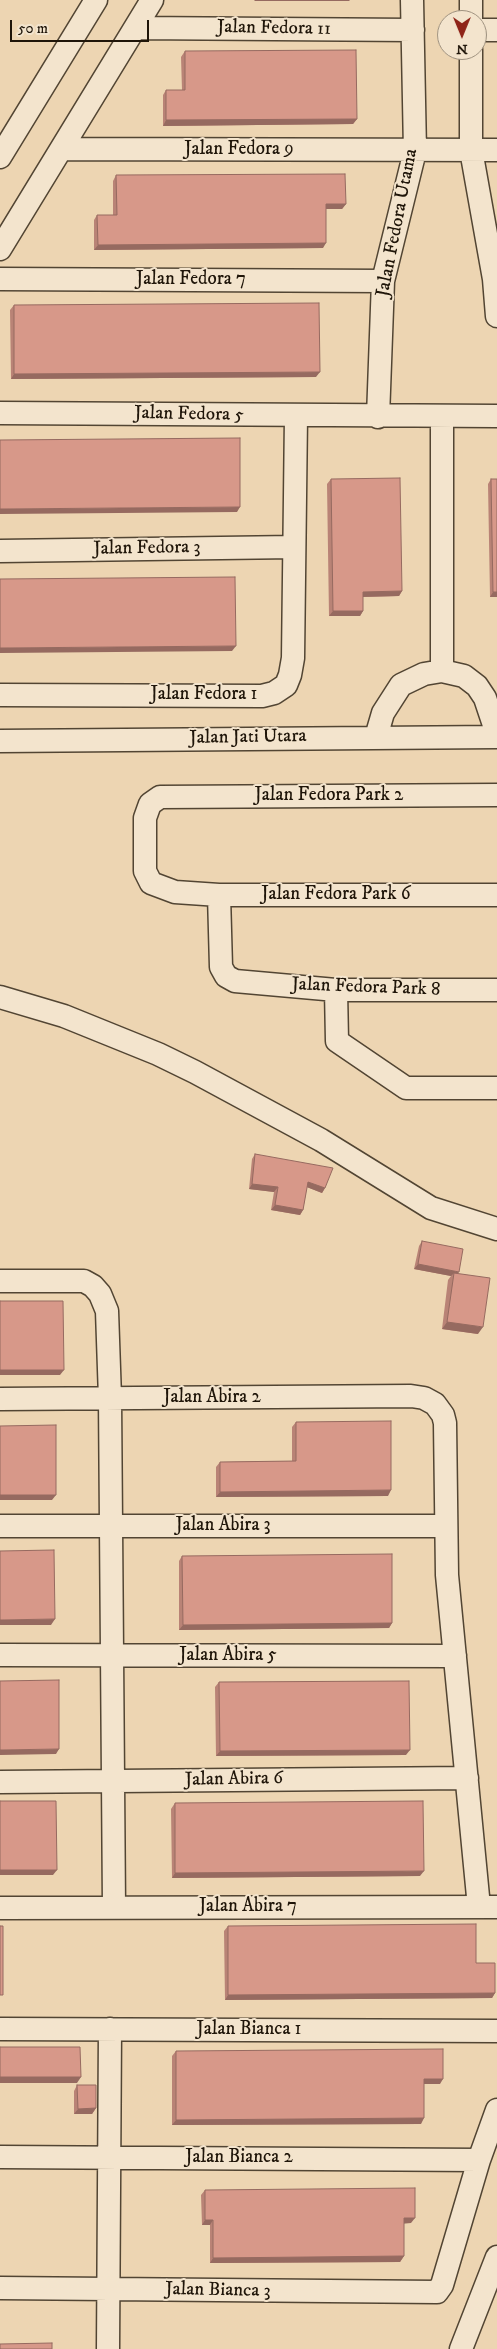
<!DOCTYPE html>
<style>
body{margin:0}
#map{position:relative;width:497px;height:2349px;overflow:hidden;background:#edd5b2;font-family:"IM FELL DW Pica",serif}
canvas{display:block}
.north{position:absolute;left:437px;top:10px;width:50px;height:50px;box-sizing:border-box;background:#f3e4cd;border:1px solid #9e917f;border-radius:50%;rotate:180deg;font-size:14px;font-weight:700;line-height:20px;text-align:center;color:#1f1509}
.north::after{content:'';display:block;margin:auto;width:18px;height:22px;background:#8f2418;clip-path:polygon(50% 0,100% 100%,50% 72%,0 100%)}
.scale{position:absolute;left:10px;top:20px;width:139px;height:22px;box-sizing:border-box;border:2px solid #1f1509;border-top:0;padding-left:6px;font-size:15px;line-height:18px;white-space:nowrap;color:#1f1509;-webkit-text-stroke:4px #f3e4cd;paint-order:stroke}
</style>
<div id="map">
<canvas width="497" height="2349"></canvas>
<div class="north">N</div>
<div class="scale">50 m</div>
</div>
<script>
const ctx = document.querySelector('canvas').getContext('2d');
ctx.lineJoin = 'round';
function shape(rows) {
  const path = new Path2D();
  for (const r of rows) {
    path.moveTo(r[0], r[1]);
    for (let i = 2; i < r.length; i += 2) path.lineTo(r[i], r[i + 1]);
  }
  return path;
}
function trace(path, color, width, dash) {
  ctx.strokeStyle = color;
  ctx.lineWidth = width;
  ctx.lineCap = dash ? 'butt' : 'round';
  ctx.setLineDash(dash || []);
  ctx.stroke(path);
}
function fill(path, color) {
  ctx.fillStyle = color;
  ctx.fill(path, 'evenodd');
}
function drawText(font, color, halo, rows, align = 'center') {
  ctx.font = font + ' "IM FELL DW Pica",serif';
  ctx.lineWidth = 4;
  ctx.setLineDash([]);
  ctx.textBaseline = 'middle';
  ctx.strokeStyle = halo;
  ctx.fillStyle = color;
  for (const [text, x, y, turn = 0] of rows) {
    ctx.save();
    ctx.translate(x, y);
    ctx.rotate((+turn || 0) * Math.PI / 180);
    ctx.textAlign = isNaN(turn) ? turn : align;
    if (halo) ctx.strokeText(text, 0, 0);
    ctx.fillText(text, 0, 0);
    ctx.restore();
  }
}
const street = shape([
 [471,0,471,20],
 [136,28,413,30],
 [477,30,497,30],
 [471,50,471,150,494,279,497,316],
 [62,149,497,150],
 [0,157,96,0],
 [0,249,152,0],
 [0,279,383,281],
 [0,413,497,416],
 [378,417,383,281,415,151,412,0],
 [442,417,442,671],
 [0,551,294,547],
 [0,695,262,696,274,693,286,685,290,675,293,658,296,416],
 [376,737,383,713,401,685,424,674,442,671,464,676,477,686,485,698,497,734],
 [0,741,497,737],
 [497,795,160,797,150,804,145,818,145,871,151,883,175,892,219,895,497,895],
 [219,895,221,967,226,976,235,981,336,990,497,990],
 [336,990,337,1041,406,1088,497,1088],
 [0,997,64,1016,158,1054,195,1072,321,1140,431,1208,497,1229],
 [0,1281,84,1281,93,1286,100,1294,107,1311,110,1398,114,1908],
 [0,1399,411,1396,424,1398,435,1404,443,1415,445,1423,447,1575,479,1907],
 [0,1526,446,1526],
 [0,1655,455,1656],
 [0,1782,467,1778],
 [0,1908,497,1907],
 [0,2029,497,2031],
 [0,2157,479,2160],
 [0,2288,437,2292,442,2285,479,2160,497,2110],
 [108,2349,110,2029],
 [461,2349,497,2257]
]);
trace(street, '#524533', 25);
trace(street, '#f3e4cd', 22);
fill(shape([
 [185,51,357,119,353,124,163,126,163,95,166,90,182,90,181,57],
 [116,175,346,204,342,209,326,209,323,248,94,250,94,220,97,215,113,215,113,181],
 [14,305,316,377,11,379,10,310],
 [331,479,402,591,399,596,363,597,363,611,360,616,329,616,327,484],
 [491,479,497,479,497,597,490,597,488,484],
 [255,1154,325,1188,322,1193,307,1187,303,1210,300,1215,271,1210,274,1192,249,1189,252,1159],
 [422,1241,458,1274,478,1334,442,1329,448,1280,451,1276,414,1269,419,1246],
 [296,1422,388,1496,216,1497,216,1467,220,1462,292,1461,292,1427],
 [182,1556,392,1623,389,1628,179,1630,179,1561],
 [219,1682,406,1755,216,1756,215,1687],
 [175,1803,420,1876,172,1878,171,1809],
 [228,1926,476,1963,495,1993,492,1998,225,2000,224,1931],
 [176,2051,440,2084,424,2084,421,2124,172,2125,172,2056],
 [77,2085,96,2108,92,2114,74,2114,74,2091],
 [205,2190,411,2223,404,2223,404,2256,400,2262,210,2263,210,2225,202,2225,201,2195]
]), '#b98376');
fill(shape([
 [255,0,350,0,349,1,254,1],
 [357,119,353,124,163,126,166,120],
 [326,204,346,204,342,209,322,209],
 [326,243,323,248,94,250,98,245],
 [320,372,316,377,11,379,14,374],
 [240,507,237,512,0,514,0,509],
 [402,591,399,596,360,597,363,592],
 [493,592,497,592,497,597,490,597],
 [333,611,363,611,360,616,329,616],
 [236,646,232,651,0,653,0,648],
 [308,1182,325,1188,322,1193,304,1186],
 [252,1184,278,1187,274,1192,249,1189],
 [275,1205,303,1210,300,1215,271,1210],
 [418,1264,459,1272,455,1277,454,1273,451,1276,414,1269],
 [447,1322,483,1327,478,1334,442,1329],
 [0,1370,64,1370,60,1375,0,1375],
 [391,1490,388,1496,216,1497,220,1492],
 [0,1495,56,1495,52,1500,0,1500],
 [55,1619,51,1625,0,1625,0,1620],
 [392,1623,389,1628,179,1630,183,1625],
 [59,1749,56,1754,0,1755,0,1750],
 [410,1750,406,1755,216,1756,220,1751],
 [0,1870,57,1870,53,1875,0,1875],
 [424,1871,420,1876,172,1878,175,1873],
 [495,1993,492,1998,225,2000,228,1995],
 [0,2077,81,2077,77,2083,0,2083],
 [424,2079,443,2079,440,2084,421,2084],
 [96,2108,92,2114,74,2114,78,2109],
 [424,2118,421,2124,172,2125,176,2120],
 [404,2218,415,2218,411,2223,400,2224],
 [205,2220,213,2220,210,2225,202,2225],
 [404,2256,400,2262,210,2263,213,2258]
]), '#966a60');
const building = shape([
 [356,50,357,119,166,120,166,90,185,90,185,51,356,50],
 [345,174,346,204,326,204,326,243,98,245,97,215,117,215,116,175,345,174],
 [319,303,320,372,14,374,14,305,319,303],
 [240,438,240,507,0,509,0,440,240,438],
 [400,478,402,591,363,592,363,611,333,611,331,479,400,478],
 [491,479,497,479,497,592,493,592,491,479],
 [235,577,236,646,0,648,0,579,235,577],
 [255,1154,333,1168,325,1188,308,1182,303,1210,275,1205,278,1187,252,1184,255,1154],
 [422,1241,463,1249,459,1272,418,1264,422,1241],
 [454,1273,490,1278,483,1327,447,1322,454,1273],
 [0,1301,63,1301,64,1370,0,1370,0,1301],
 [391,1421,391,1490,220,1492,220,1462,296,1461,296,1422,391,1421],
 [56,1425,56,1495,0,1495,0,1426,56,1425],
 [54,1550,55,1619,0,1620,0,1551,54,1550],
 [392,1554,392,1623,183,1625,182,1556,392,1554],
 [59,1680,59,1749,0,1750,0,1681,59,1680],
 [409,1681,410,1750,220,1751,219,1682,409,1681],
 [0,1801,56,1801,57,1870,0,1870,0,1801],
 [423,1801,424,1871,175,1873,175,1803,423,1801],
 [476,1924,476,1963,495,1963,495,1993,228,1995,228,1926,476,1924],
 [0,1926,3,1926,3,1995,0,1995,0,1926],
 [0,2047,80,2047,81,2077,0,2077,0,2047],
 [443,2049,443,2079,424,2079,424,2118,176,2120,176,2051,443,2049],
 [77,2085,96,2085,96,2108,78,2109,77,2085],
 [415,2188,415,2218,404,2218,404,2256,213,2258,213,2220,205,2220,205,2190,415,2188],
 [52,2343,52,2349,0,2349,0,2344,52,2343]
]);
fill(building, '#d79889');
trace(building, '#966a60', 1);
drawText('19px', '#1f1509', '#f3e4cd', [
 ["Jalan Fedora 11",274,29,1],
 ["Jalan Fedora 9",239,150],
 ["Jalan Fedora Utama",398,223,-79],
 ["Jalan Fedora 7",191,280],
 ["Jalan Fedora 5",189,415,1],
 ["Jalan Fedora 3",147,549,-1],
 ["Jalan Fedora 1",204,695],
 ["Jalan Jati Utara",248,738,-1],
 ["Jalan Fedora Park 2",329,796],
 ["Jalan Fedora Park 6",336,895],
 ["Jalan Fedora Park 8",366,988,2],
 ["Jalan Abira 2",212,1398],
 ["Jalan Abira 3",223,1526],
 ["Jalan Abira 5",228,1656],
 ["Jalan Abira 6",234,1780,-1],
 ["Jalan Abira 7",248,1907],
 ["Jalan Bianca 1",249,2030],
 ["Jalan Bianca 2",239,2158],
 ["Jalan Bianca 3",218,2291,1]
]);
</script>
